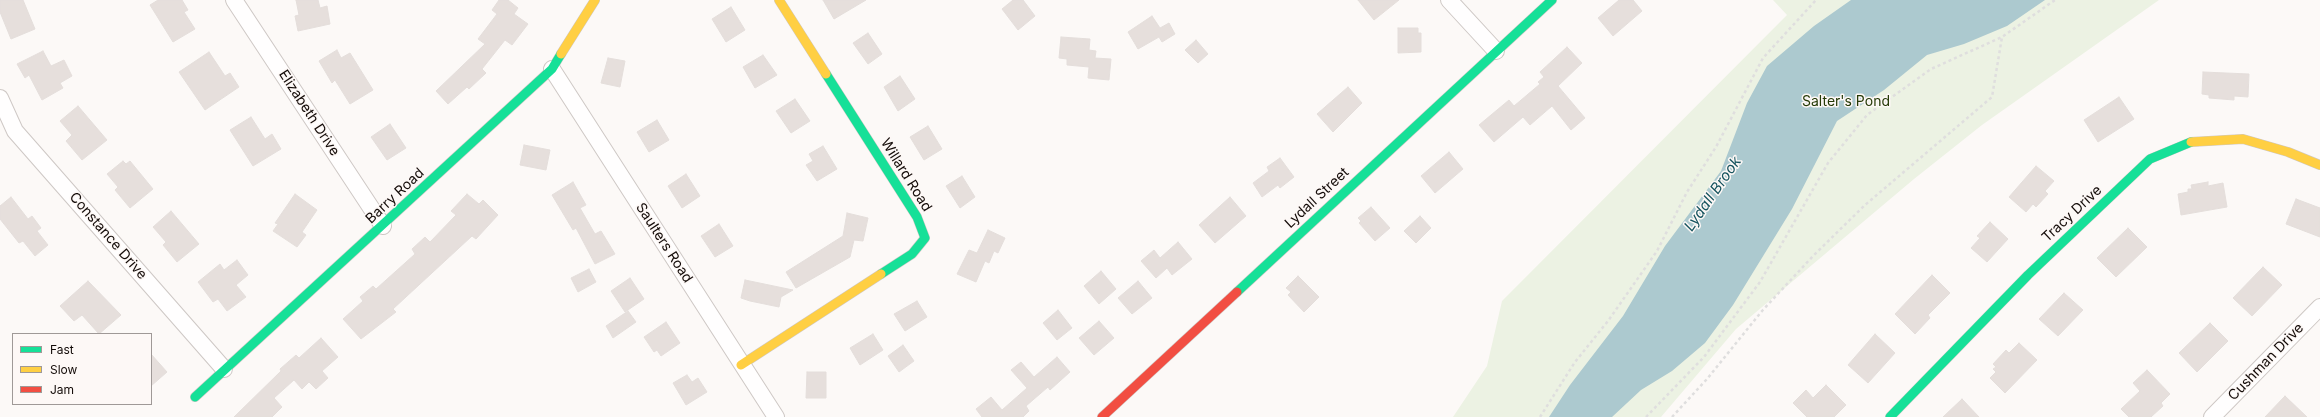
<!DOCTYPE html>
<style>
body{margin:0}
#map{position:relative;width:2320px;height:417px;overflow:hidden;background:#fcf9f7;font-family:Inter,sans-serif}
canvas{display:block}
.legend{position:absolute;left:12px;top:333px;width:140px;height:72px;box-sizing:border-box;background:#fdf8f6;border:1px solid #9f9997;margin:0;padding:5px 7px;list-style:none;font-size:12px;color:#130b08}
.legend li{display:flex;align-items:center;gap:8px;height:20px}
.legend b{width:20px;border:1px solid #9f9997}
</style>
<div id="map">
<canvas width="2320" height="417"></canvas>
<ul class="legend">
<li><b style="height:5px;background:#16e098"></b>Fast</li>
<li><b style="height:5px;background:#ffcf43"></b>Slow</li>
<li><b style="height:5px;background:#f24e42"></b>Jam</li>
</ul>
</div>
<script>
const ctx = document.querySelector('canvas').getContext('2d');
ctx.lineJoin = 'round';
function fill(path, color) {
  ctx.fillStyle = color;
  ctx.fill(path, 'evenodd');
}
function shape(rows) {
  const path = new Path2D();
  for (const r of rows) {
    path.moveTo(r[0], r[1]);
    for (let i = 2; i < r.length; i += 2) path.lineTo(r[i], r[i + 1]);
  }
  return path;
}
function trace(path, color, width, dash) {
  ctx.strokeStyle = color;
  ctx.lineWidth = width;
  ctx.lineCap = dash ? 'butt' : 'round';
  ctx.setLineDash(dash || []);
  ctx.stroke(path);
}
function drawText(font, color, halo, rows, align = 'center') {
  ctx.font = font + ' Inter,sans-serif';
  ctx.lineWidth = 3;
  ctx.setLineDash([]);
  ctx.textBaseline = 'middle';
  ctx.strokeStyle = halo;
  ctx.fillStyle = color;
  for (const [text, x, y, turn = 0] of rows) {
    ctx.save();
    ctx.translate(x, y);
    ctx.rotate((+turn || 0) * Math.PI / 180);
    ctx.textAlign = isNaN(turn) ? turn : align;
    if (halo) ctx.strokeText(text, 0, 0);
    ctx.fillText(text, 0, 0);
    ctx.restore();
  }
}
fill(shape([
 [1773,0,2159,0,1982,125,1914,179,1736,329,1661,417,1453,417,1487,366,1502,301,1787,15]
]), '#ecf2e3');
fill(shape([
 [1851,0,2045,0,2007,26,1964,44,1927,55,1884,90,1837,121,1792,209,1733,305,1705,343,1672,371,1641,390,1612,417,1549,417,1570,385,1623,316,1665,246,1721,171,1747,103,1767,66,1814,26]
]), '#acc9cf');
const building = shape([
 [0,0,23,0,35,29,11,39,0,12,0,0],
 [158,0,182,0,188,10,184,12,195,29,173,42,150,5,158,0],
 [296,0,318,0,320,8,327,6,330,24,298,31,295,16,299,15,296,0],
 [499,0,508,0,518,8,514,14,528,24,512,45,505,40,482,69,486,73,469,89,467,87,448,104,436,91,485,44,478,39,497,14,492,10,499,0],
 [823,0,866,0,834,19,823,0],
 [1013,0,1023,0,1035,16,1018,30,1002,9,1013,0],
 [1358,0,1399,0,1374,20,1358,0],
 [1619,0,1633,0,1642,11,1613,36,1598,18,1619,0],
 [731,7,745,30,726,42,712,19,731,7],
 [1152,16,1160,28,1169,23,1175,34,1162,42,1159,37,1138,49,1128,32,1152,16],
 [1398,28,1418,28,1418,33,1421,33,1421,52,1398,53,1398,28],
 [868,33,882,54,868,64,853,43,868,33],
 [1061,37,1090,39,1089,50,1096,51,1095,58,1111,59,1109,80,1088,78,1089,67,1067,65,1067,59,1059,58,1061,37],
 [1196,40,1208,54,1198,63,1185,50,1196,40],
 [1567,47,1582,63,1558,86,1585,118,1571,130,1552,106,1530,125,1523,117,1494,142,1479,125,1509,100,1514,106,1540,84,1538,82,1544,77,1540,72,1567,47],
 [337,50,341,58,350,53,373,90,350,104,335,80,332,83,319,61,337,50],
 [43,51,51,66,64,60,72,76,60,83,63,88,42,100,29,75,25,78,17,64,43,51],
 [209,52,225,76,230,73,239,87,205,110,179,72,209,52],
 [763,55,777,75,755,88,743,67,763,55],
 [608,58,625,61,620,87,601,83,608,58],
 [2203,72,2249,74,2248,97,2234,96,2234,100,2209,98,2209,95,2202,94,2203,72],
 [900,76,915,99,898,111,884,87,900,76],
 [1348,87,1362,103,1333,132,1317,114,1348,87],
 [2119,97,2134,119,2098,142,2084,120,2119,97],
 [795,99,810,121,791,133,776,111,795,99],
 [78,106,107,140,82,160,66,141,72,135,60,121,78,106],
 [251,117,265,139,272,134,281,149,253,166,230,130,251,117],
 [657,120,669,140,649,152,637,132,657,120],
 [390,124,406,148,387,160,371,137,390,124],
 [928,126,942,149,924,160,910,137,928,126],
 [524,145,550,150,546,170,520,165,524,145],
 [823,146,837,169,817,181,806,165,813,161,809,154,823,146],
 [1449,152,1463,169,1435,193,1421,176,1449,152],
 [1280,158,1294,177,1280,188,1278,185,1262,197,1253,183,1269,171,1267,167,1280,158],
 [123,161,126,164,130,161,153,189,130,208,115,190,118,187,107,174,123,161],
 [2036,166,2054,181,2045,191,2048,194,2036,207,2033,204,2026,212,2009,197,2036,166],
 [686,174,700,196,682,208,668,186,686,174],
 [962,176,975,197,960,208,946,186,962,176],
 [573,182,586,205,580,208,595,234,601,231,615,254,595,264,576,228,573,230,552,195,573,182],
 [2208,182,2208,186,2223,183,2227,207,2181,215,2178,194,2188,192,2188,189,2192,189,2191,185,2208,182],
 [295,194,317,210,302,232,306,235,297,247,273,231,278,224,275,223,295,194],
 [467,194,479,204,483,200,498,215,476,239,472,236,393,309,396,312,361,339,343,319,363,301,360,297,373,286,376,289,415,254,412,249,425,237,430,242,456,215,451,211,467,194],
 [11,197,28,219,32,216,41,228,37,231,48,245,35,256,23,241,19,243,0,219,0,206,11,197],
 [1230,197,1246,216,1215,243,1199,225,1230,197],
 [2296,199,2320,208,2320,237,2286,224,2296,199],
 [1371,207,1390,228,1375,241,1359,223,1361,221,1358,218,1371,207],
 [171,211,199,244,177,262,163,245,166,242,153,227,171,211],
 [847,213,868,218,863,241,854,240,850,257,796,288,786,272,843,236,847,213],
 [1420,216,1431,228,1416,243,1404,231,1420,216],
 [1990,222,2008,239,1987,262,1971,248,1980,238,1977,236,1990,222],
 [719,224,733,246,715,257,701,236,719,224],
 [2128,228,2147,247,2116,277,2097,258,2128,228],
 [988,230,1005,238,998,253,994,251,989,263,985,261,976,282,957,274,969,250,977,253,988,230],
 [1178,242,1192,259,1172,275,1167,268,1156,278,1141,261,1154,250,1160,258,1178,242],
 [237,260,248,275,236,285,246,297,227,311,218,299,213,302,198,282,220,264,224,270,237,260],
 [2263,267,2282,285,2252,316,2233,298,2263,267],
 [589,269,596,282,578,292,571,278,589,269],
 [1101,271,1116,289,1099,304,1084,286,1101,271],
 [1932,275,1950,293,1928,315,1930,318,1915,334,1895,314,1932,275],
 [1298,276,1319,297,1304,312,1288,295,1291,292,1286,288,1298,276],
 [630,278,644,299,625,312,611,291,630,278],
 [745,280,793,290,781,297,779,307,750,301,741,298,745,280],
 [88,281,121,315,99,334,82,315,74,321,60,306,88,281],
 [1138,281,1152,298,1132,314,1118,298,1138,281],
 [2064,293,2083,310,2058,336,2039,319,2064,293],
 [917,301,927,317,905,331,894,314,917,301],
 [1058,310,1072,328,1057,340,1043,323,1058,310],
 [628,311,636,322,613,338,606,326,628,311],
 [1099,321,1114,338,1094,355,1079,338,1099,321],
 [666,322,680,343,661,356,657,350,654,352,644,337,666,322],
 [2210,323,2228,341,2197,372,2179,353,2210,323],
 [873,334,883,350,860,365,850,348,873,334],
 [1875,334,1895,353,1868,383,1848,365,1875,334],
 [321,338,338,357,322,371,328,378,316,389,309,382,302,389,294,380,274,398,282,407,272,417,234,417,281,371,280,369,296,355,299,358,321,338],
 [2019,343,2037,360,2005,393,1990,378,1996,372,1993,369,1996,367,1993,364,2006,350,2009,353,2019,343],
 [903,345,914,361,899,372,888,356,903,345],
 [151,354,167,372,151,386,151,354],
 [1057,357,1070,372,1050,390,1048,387,1026,406,1029,411,1023,417,982,417,976,409,991,397,1002,410,1027,388,1011,370,1021,362,1034,377,1057,357],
 [2147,370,2170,394,2161,403,2163,406,2151,417,2129,417,2121,409,2140,391,2133,383,2147,370],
 [807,372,826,372,826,398,806,398,807,372],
 [687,375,692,382,698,378,707,392,686,405,673,383,687,375],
 [1826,385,1846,405,1834,417,1807,417,1793,403,1806,390,1813,398,1826,385],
 [2285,396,2307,417,2265,417,2285,396],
 [1962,399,1979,417,1943,417,1962,399]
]);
fill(building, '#e6dfdc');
trace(building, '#e4dedb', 1);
const street = shape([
 [234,0,383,226],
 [1449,0,1496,51],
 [552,69,776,417],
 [0,98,15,131,224,369],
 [2212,417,2320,307]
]);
const fast = shape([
 [826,74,917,217,925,238,912,254,881,274],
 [1237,292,1552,0],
 [195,397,552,69,561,54],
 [1890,417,2028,275,2150,159,2191,142]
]);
const slow = shape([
 [779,0,826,74],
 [561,54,595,0],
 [2191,142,2243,139,2288,152,2320,165],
 [741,365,881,274]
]);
const jam = shape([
 [1102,417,1237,292]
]);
trace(street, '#cec8c5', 18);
trace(fast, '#cec8c5', 10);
trace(slow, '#cec8c5', 10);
trace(jam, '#cec8c5', 10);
trace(shape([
 [1540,417,1575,362,1608,321,1657,251,1687,192,1716,147,1763,58,1816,0],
 [1646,417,1704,357,1760,282,1828,163,1867,115,1931,69,2002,37,2055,0],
 [1672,417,1707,379,1762,311,1813,256,1865,205,1992,97,2002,37]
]), '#dfdede', 2.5, [3, 3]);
trace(street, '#fffefe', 16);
trace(fast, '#16e098', 9);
trace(slow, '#ffcf43', 9);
trace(jam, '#f24e42', 9);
drawText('14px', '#253a07', '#fdf8f6', [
 ["Salter's Pond",1846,102]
]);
drawText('14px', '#130b08', '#fdf8f6', [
 ["Elizabeth Drive",309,113,57],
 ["Willard Road",906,175,58],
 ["Barry Road",395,196,-43],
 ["Lydall Street",1317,198,-43],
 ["Tracy Drive",2072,214,-43],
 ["Constance Drive",108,236,49],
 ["Saulters Road",664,243,57],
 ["Cushman Drive",2266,362,-46]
]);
drawText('italic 15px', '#17545f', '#fdf8f6', [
 ["Lydall Brook",1713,194,-55]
]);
</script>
